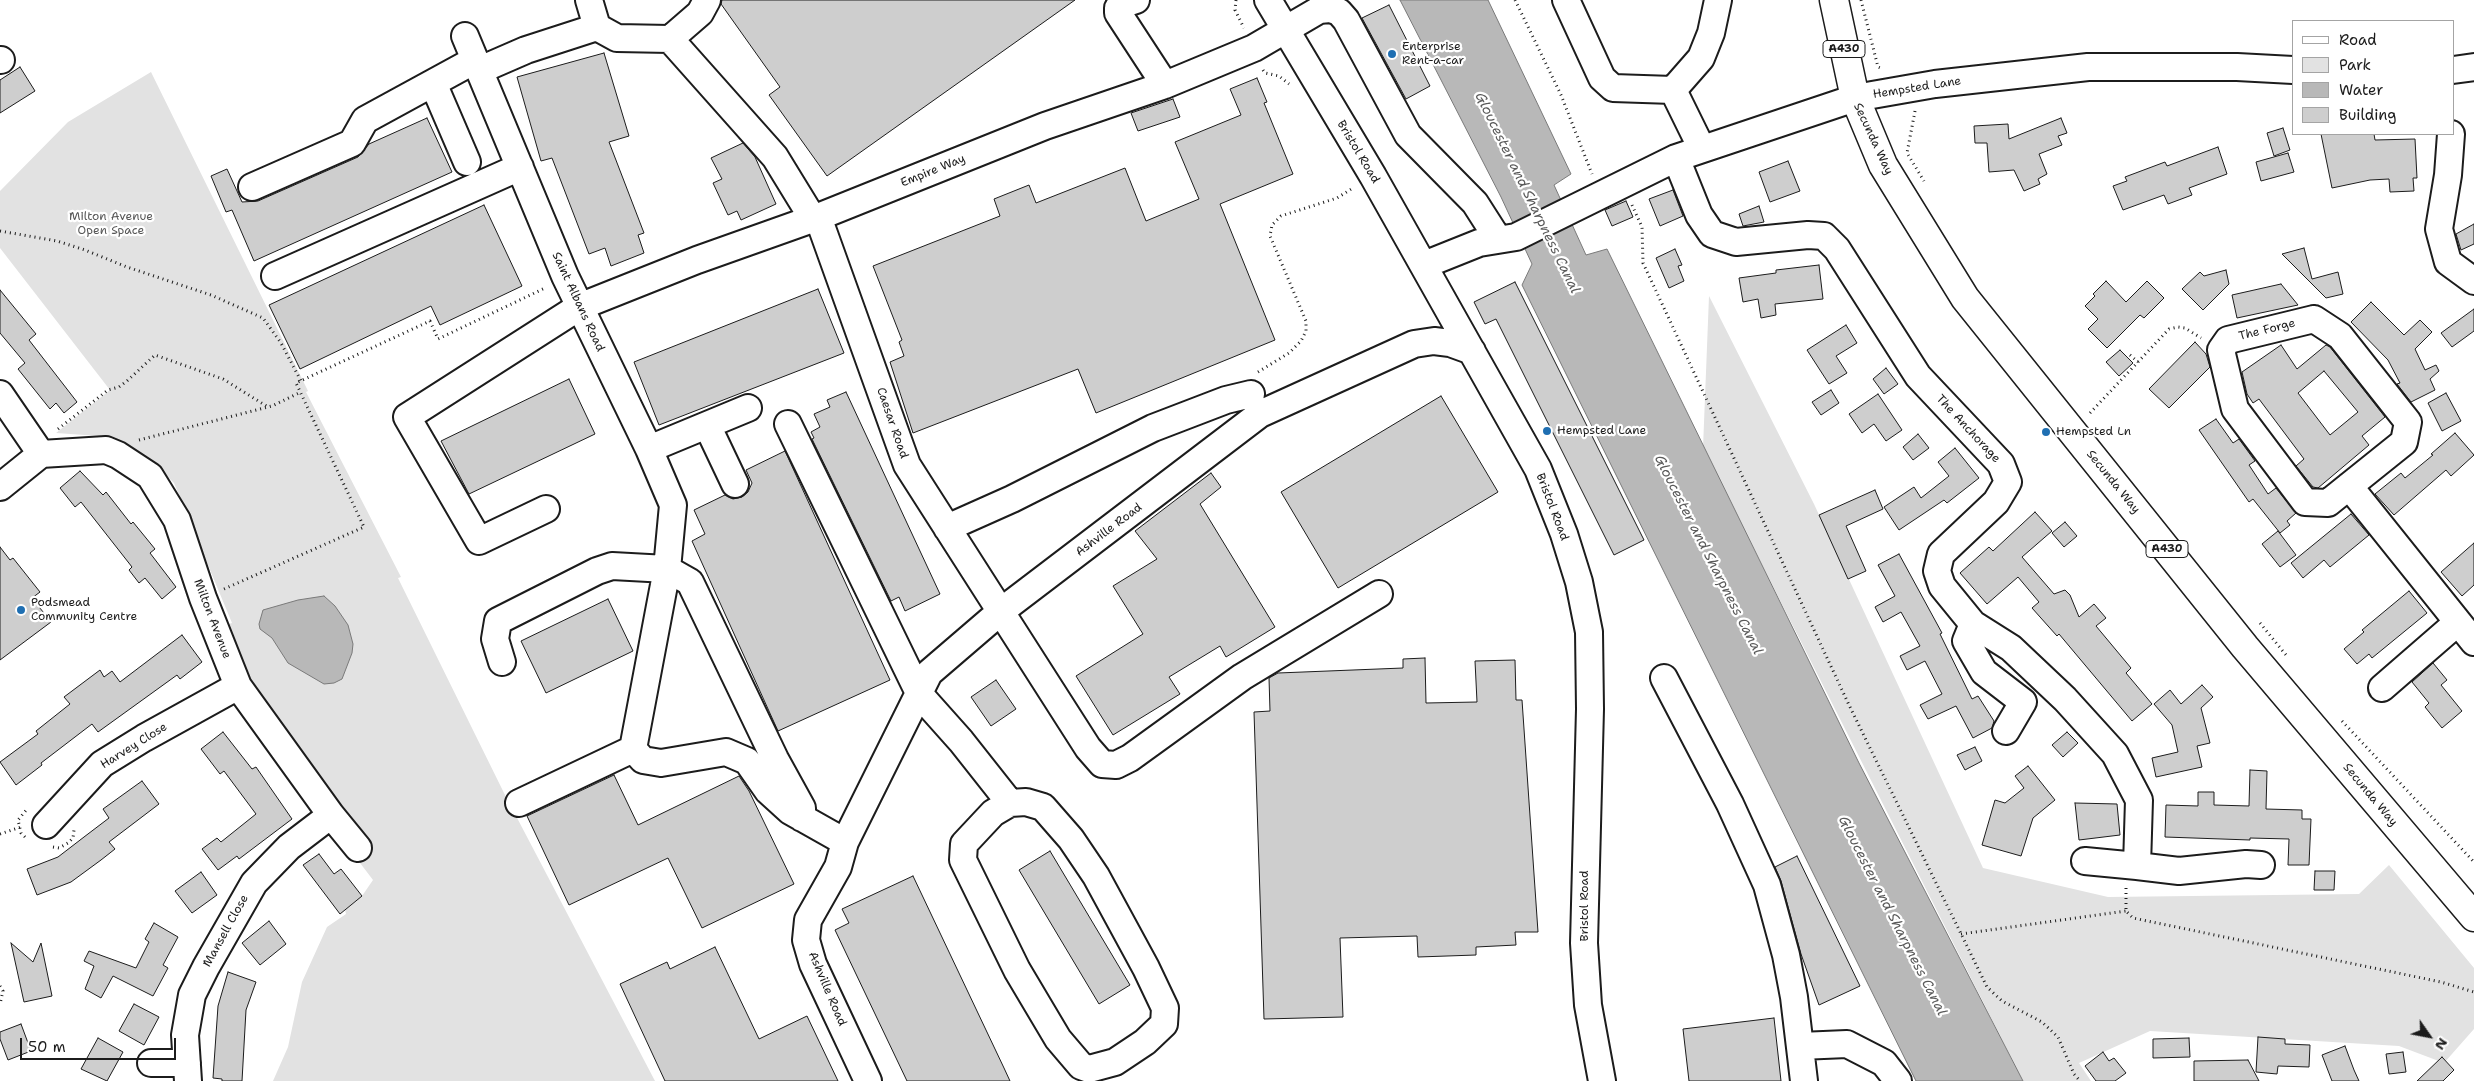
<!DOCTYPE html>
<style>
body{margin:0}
#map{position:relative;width:2474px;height:1081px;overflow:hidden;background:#fff;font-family:"Shantell Sans",sans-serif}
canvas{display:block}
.legend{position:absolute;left:2292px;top:20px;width:162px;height:115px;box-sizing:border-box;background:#fff;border:1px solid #a4a4a4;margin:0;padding:6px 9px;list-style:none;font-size:15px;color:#1c1c1c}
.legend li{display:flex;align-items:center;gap:10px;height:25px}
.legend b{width:25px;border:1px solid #a4a4a4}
.north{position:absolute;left:2404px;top:1011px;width:50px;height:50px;-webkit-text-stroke:4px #fff;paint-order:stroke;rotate:123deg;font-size:14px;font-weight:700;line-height:20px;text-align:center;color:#1c1c1c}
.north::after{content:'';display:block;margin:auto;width:18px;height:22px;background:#1c1c1c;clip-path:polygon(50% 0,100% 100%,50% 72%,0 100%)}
.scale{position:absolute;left:20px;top:1038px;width:156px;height:22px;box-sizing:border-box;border:2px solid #1c1c1c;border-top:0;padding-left:6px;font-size:15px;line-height:18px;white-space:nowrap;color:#1c1c1c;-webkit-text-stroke:4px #fff;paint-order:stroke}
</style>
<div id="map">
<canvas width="2474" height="1081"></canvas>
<ul class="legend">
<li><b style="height:6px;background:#fff"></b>Road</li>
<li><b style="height:14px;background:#e2e2e2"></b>Park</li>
<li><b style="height:14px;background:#b8b8b8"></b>Water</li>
<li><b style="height:14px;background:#cecece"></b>Building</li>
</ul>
<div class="north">N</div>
<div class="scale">50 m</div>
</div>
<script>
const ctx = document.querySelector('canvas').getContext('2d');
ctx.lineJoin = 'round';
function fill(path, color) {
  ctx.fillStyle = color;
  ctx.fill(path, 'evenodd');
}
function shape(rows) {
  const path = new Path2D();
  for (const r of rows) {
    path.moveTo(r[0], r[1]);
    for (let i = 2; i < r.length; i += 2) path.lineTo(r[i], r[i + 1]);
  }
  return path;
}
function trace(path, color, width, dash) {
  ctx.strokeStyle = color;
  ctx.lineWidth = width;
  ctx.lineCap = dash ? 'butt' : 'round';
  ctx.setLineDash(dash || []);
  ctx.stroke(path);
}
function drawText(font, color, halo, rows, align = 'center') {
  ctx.font = font + ' "Shantell Sans",sans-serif';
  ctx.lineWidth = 4.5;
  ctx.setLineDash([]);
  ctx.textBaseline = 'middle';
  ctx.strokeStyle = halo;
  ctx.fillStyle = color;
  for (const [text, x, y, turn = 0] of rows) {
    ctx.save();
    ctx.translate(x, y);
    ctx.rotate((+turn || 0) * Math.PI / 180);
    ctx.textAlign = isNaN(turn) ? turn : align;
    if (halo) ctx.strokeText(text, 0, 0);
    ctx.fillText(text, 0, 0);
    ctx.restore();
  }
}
fill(shape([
 [151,72,308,391,306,392,401,577,398,578,504,793,655,1081,273,1081,288,1047,302,982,327,927,346,914,345,910,362,896,373,880,354,855,367,841,251,685,226,625,232,623,174,483,154,463,122,443,99,436,56,433,110,390,0,248,0,191,68,122],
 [1709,296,1814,504,1983,868,2108,897,2359,894,2389,865,2474,968,2474,1029,2444,1063,2399,1046,2150,1031,2079,1063,2091,1081,2023,1081,1703,448]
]), '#e2e2e2');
const water = shape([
 [1400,0,1488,0,1571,174,1554,185,1586,255,1607,249,1859,763,2023,1081,1916,1081,1522,285,1532,264,1501,197,1400,0],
 [324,596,335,606,348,625,353,644,352,653,342,679,334,683,324,684,288,663,272,638,260,629,259,624,263,610,298,600,324,596]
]);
fill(water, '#b8b8b8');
trace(water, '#7a7a7a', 1);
const building = shape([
 [722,0,1075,0,827,176,769,95,780,87,721,4,722,0],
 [1389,5,1430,86,1406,99,1362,18,1389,5],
 [604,53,629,136,609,142,644,233,638,235,644,253,611,266,605,248,589,254,552,158,541,161,517,77,604,53],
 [20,67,35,91,0,113,0,80,20,67],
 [1257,78,1267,102,1264,103,1293,174,1220,204,1275,340,1096,413,1078,369,913,433,890,362,904,356,899,342,902,340,873,266,1000,216,994,199,1029,185,1036,203,1125,168,1146,221,1199,199,1175,142,1241,115,1230,89,1257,78],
 [1173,99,1180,117,1138,131,1131,113,1173,99],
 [427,118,452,172,254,261,232,210,226,212,211,176,227,169,242,202,258,201,358,157,369,144,427,118],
 [2061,118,2067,133,2058,136,2062,145,2039,154,2047,174,2038,179,2040,184,2024,191,2014,170,1989,172,1987,143,1975,143,1974,126,2008,124,2009,139,2061,118],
 [2283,128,2290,150,2274,156,2267,133,2283,128],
 [2321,134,2374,134,2375,140,2415,139,2417,178,2413,178,2414,191,2390,192,2389,179,2370,180,2332,188,2321,134],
 [743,143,755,157,776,204,741,220,737,211,728,215,713,183,722,179,711,158,743,143],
 [2218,147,2227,174,2189,188,2192,195,2168,204,2164,195,2123,210,2113,186,2127,181,2125,177,2165,162,2167,166,2218,147],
 [2288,153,2294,172,2261,181,2256,162,2288,153],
 [1788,161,1800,191,1770,202,1759,172,1788,161],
 [1673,190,1683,216,1660,226,1649,199,1673,190],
 [1626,201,1633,217,1612,226,1605,210,1626,201],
 [484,205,522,286,440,325,431,306,300,369,269,305,484,205],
 [1759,206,1764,222,1743,226,1739,214,1759,206],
 [2474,224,2474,244,2461,250,2456,234,2474,224],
 [2304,248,2312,279,2338,272,2343,294,2326,298,2282,254,2304,248],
 [1675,249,1682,265,1678,266,1684,281,1669,288,1656,258,1675,249],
 [1819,265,1823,299,1775,304,1776,315,1761,318,1758,299,1743,302,1739,278,1776,273,1776,270,1819,265],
 [2226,270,2229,284,2203,310,2182,289,2200,272,2204,276,2226,270],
 [2106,281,2126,302,2147,281,2164,298,2144,318,2140,315,2107,348,2088,329,2098,319,2085,306,2095,296,2093,294,2106,281],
 [1515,282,1644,540,1614,555,1496,319,1485,324,1474,302,1515,282],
 [2281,284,2298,305,2237,318,2232,295,2281,284],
 [818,289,844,353,659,425,634,362,818,289],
 [0,290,36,334,29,340,77,402,64,413,56,403,50,409,18,369,25,363,0,333,0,290],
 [2371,302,2404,335,2420,320,2432,332,2415,349,2425,370,2436,365,2439,371,2430,379,2435,390,2411,402,2397,384,2400,383,2388,360,2351,322,2371,302],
 [2474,309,2474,331,2452,347,2441,333,2474,309],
 [1846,325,1857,343,1836,356,1847,373,1829,384,1807,350,1846,325],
 [2195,342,2206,354,2210,367,2169,408,2149,389,2195,342],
 [2281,345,2297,369,2326,345,2330,347,2385,417,2362,436,2369,445,2318,488,2313,487,2296,466,2304,459,2259,399,2253,403,2247,394,2242,372,2281,345],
 [2324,371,2358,412,2330,435,2298,393,2324,371],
 [2120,350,2133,363,2119,376,2106,362,2120,350],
 [1886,368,1898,384,1884,394,1873,379,1886,368],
 [569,379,595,434,469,494,441,441,569,379],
 [1831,390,1839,403,1821,415,1812,402,1831,390],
 [846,392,940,594,905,611,899,597,891,601,812,439,814,438,811,432,820,427,814,414,830,407,827,400,846,392],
 [2446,393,2461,421,2442,431,2428,403,2446,393],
 [1878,394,1902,430,1886,441,1874,424,1862,433,1849,414,1878,394],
 [1441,396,1498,492,1338,588,1281,492,1441,396],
 [2216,419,2233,443,2239,439,2255,461,2249,465,2268,494,2276,488,2296,513,2287,521,2290,525,2280,533,2253,499,2249,502,2199,430,2216,419],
 [2455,433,2474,455,2451,476,2446,470,2394,515,2375,494,2401,473,2405,478,2433,455,2431,454,2455,433],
 [1918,434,1929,448,1913,460,1903,447,1918,434],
 [1955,448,1979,478,1947,503,1944,500,1899,530,1884,507,1914,487,1921,498,1949,476,1938,462,1955,448],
 [785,451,890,680,778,731,692,541,705,534,694,510,725,495,733,499,742,497,748,492,752,483,746,470,785,451],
 [80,471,103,495,106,492,131,524,133,522,155,549,150,553,176,587,162,599,145,578,139,583,129,570,132,567,81,502,75,507,60,488,80,471],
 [1211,473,1221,487,1200,504,1275,627,1226,657,1220,646,1169,677,1180,694,1113,735,1076,676,1143,634,1113,586,1157,559,1135,531,1211,473],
 [1875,490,1883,509,1846,526,1866,571,1848,579,1819,515,1875,490],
 [2035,512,2052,531,2022,557,2054,594,2065,590,2070,595,2079,617,2094,604,2106,618,2096,626,2131,668,2126,673,2152,704,2132,721,2059,634,2057,636,2032,608,2039,602,2018,577,1987,604,1960,573,1989,547,1993,551,2035,512],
 [2351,514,2369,535,2330,567,2324,560,2303,578,2291,563,2351,514],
 [2065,522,2077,536,2064,547,2052,533,2065,522],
 [2278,531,2296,555,2280,567,2262,544,2278,531],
 [2474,543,2474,585,2462,596,2441,572,2474,543],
 [0,547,10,560,13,558,40,592,32,598,51,622,0,660,0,547],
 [1899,554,1942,633,1940,634,1972,699,1978,696,1994,721,1992,728,1973,738,1956,706,1928,719,1920,705,1942,694,1925,661,1907,670,1900,656,1920,646,1901,612,1883,622,1875,607,1895,596,1878,565,1899,554],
 [2409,591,2427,613,2372,658,2369,654,2357,664,2344,649,2364,632,2362,630,2409,591],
 [608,599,633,651,546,693,521,641,608,599],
 [182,635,202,662,180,679,177,675,98,732,92,724,41,763,42,765,16,785,0,762,38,734,36,731,70,704,64,697,100,670,104,677,112,671,120,682,182,635],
 [1425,658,1426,703,1477,702,1475,661,1515,660,1516,700,1522,700,1538,932,1515,932,1516,945,1476,947,1476,955,1418,957,1417,936,1340,938,1343,1017,1264,1019,1254,712,1270,711,1269,678,1278,673,1403,668,1403,659,1425,658],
 [2433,663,2447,680,2441,685,2462,711,2442,728,2425,707,2429,703,2412,682,2433,663],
 [996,680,1016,709,991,726,971,697,996,680],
 [2202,685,2213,697,2201,708,2210,743,2197,746,2202,767,2156,777,2152,758,2178,752,2172,725,2154,704,2170,690,2181,704,2202,685],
 [223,732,252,769,256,767,292,819,239,859,237,856,218,870,202,849,217,838,221,842,256,814,224,771,220,774,201,749,223,732],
 [2067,732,2078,743,2063,757,2052,745,2067,732],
 [1975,747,1982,761,1965,770,1957,755,1975,747],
 [2028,766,2055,800,2033,818,2021,856,1982,845,1995,800,2005,803,2024,788,2015,776,2028,766],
 [2250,770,2267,771,2266,809,2302,810,2302,819,2311,819,2309,865,2288,865,2289,839,2250,838,2250,840,2165,837,2166,805,2198,806,2198,792,2214,792,2214,805,2249,806,2250,770],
 [614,775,638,825,739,776,749,791,794,884,702,928,668,858,569,905,527,816,614,775],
 [142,781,159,804,109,842,115,849,101,860,71,882,37,895,27,869,58,857,84,837,109,818,103,809,142,781],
 [2075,803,2117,804,2120,835,2079,840,2075,803],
 [1050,851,1130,985,1099,1004,1019,870,1050,851],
 [319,854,334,874,341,869,362,896,340,914,303,865,319,854],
 [1797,856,1860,986,1819,1005,1801,954,1781,881,1775,867,1797,856],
 [2315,871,2335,871,2334,890,2314,890,2315,871],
 [201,872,217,895,192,913,175,891,201,872],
 [913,876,1004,1068,1010,1081,907,1081,835,930,849,923,842,909,913,876],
 [269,921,286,944,260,965,242,943,269,921],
 [154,923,178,937,163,965,168,968,153,996,113,976,101,998,85,989,94,966,84,961,89,951,136,968,149,942,145,939,154,923],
 [11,943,33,962,41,943,52,996,24,1002,11,943],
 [715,947,759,1039,807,1016,838,1081,665,1081,620,984,667,962,670,969,715,947],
 [228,972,256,982,246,1010,242,1081,222,1081,222,1079,213,1078,218,1006,228,972],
 [134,1004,159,1017,144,1045,119,1031,134,1004],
 [1774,1018,1781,1081,1689,1081,1683,1029,1774,1018],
 [21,1024,31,1051,8,1060,0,1039,0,1032,21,1024],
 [2258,1037,2285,1039,2285,1044,2310,1045,2309,1067,2278,1066,2277,1074,2256,1072,2258,1037],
 [98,1038,123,1052,107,1081,81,1069,98,1038],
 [2189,1038,2190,1057,2153,1058,2153,1039,2189,1038],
 [2345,1046,2354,1070,2359,1081,2332,1081,2322,1055,2345,1046],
 [2103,1052,2109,1061,2114,1058,2126,1073,2115,1081,2096,1081,2085,1066,2103,1052],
 [2403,1052,2406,1072,2389,1074,2386,1054,2403,1052],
 [2442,1057,2454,1070,2443,1081,2417,1081,2442,1057],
 [2248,1060,2259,1081,2194,1081,2194,1061,2248,1060]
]);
fill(building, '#cecece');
trace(building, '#1c1c1c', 1);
const minor = shape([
 [589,0,597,27],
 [1136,0,1121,5,1118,8,1118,13,1165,85],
 [1268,0,1373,176,1538,469,1564,534,1579,582,1589,632,1590,709,1584,943,1588,1005,1602,1081],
 [1566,0,1602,78,1613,88,1673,90],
 [465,36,565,276,649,449,673,505,667,569,612,566,597,571,498,621,495,639,502,662],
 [670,39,775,157,813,219],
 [0,60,1,60],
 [480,70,526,50,597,27,617,38,670,39,700,13,707,0],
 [2453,70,2474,67],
 [433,83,467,162],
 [1673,90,1701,58,1711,33,1718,0],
 [1673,90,1702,149],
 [2451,134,2448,175,2439,229,2448,262,2474,281],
 [1676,158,1699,215,1712,234,1736,242,1808,235,1824,236,1837,249,1918,376,2001,464,2008,482,1996,502,1941,554,1937,571,1942,586,1973,624,2011,648,2065,699,2115,754,2139,800,2137,866,2179,871,2246,864,2261,865],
 [252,187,352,143,365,120,475,60],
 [818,217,907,465,1088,748,1102,764,1116,765,1130,758,1242,677,1379,594],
 [1424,265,1479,243,1516,237,1676,158,1855,98,1935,84,2088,67,2237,67,2293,70],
 [275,276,520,167],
 [2314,319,2340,336,2408,422,2404,442,2328,503,2305,502,2235,409,2221,350,2228,340,2314,319],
 [0,394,41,454],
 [788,424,920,695,961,741,1010,803,1026,802,1043,807,1071,839,1096,876,1146,968,1165,1008,1164,1024,1145,1042,1115,1062,1089,1069,1081,1066,1058,1039,1017,970,963,860,964,844,993,813,1010,803],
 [707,425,735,484],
 [649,449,748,408],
 [2349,486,2474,642],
 [0,487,41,454,106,450,118,455,150,476,177,520,203,598,238,686,331,815,358,848],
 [546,509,479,541,407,417,579,307,697,260,818,217,1045,126,1165,85,1254,48,1319,10,1330,9,1339,12,1346,20,1408,135,1475,203,1498,239],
 [947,528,1012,499,1153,428,1226,400,1251,394],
 [1973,624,1966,641,1984,672,2023,702,2006,731],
 [1664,678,1730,804,1767,885,1786,955,1794,997,1804,1081],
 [2382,688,2458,622],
 [519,803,633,749],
 [802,818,802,808,775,759,690,582,667,569,633,749,643,760,661,763,726,752,747,761,768,791,790,811,845,842],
 [46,825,102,764,144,738,238,686],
 [2085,861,2137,866],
 [1800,1046,1847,1044,1884,1063,1898,1081],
 [151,1063,187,1063],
 [188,1081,185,1035,192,995,206,967,254,883,289,847,331,815],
 [868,1081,813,964,806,940,808,920,838,867,845,842,929,673,1000,612,1260,414,1414,344,1434,341,1450,343,1472,351]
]);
const major = shape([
 [1834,0,1855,98,1883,165,1965,298,2245,647,2474,917]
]);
trace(minor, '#1c1c1c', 30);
trace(major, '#1c1c1c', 31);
trace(shape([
 [1236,0,1235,10,1244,28],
 [1515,0,1561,95,1592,174],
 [1861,0,1878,67,1883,69],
 [1263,70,1265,73,1279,76,1289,84],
 [1915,111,1907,153,1924,181],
 [1632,205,1642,227,1643,263,1849,705,1987,987,2002,1001,2042,1022,2058,1037,2074,1074,2080,1081],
 [0,231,57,241,85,250,127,267,211,295,263,318,281,343,301,381],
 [2130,355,2138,362],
 [1258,372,1289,353,1301,341,1306,331,1306,321,1270,236,1272,225,1281,216,1337,198,1353,188],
 [2090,413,2169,329,2178,327,2185,328,2201,338],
 [58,429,108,390,119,387,127,381,155,355,223,379,268,407],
 [139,440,272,406,301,392],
 [224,589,364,527,296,383,430,321,438,339,545,288],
 [2260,623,2286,655],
 [2342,721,2474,862],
 [0,834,21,827],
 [25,837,21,833,18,820,28,808],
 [53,847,59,848,68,843,73,838,74,830],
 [2126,888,2126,911,2133,918,2441,982,2474,992],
 [1961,934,2126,911],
 [0,986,3,991,0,1004]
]), '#1c1c1c', 3, [1, 4]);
trace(minor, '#fff', 26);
trace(major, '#fff', 28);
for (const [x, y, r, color] of [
 [1392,54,5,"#1f6fb2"],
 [1547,431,5,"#1f6fb2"],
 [2046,432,5,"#1f6fb2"],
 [21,610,5,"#1f6fb2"]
]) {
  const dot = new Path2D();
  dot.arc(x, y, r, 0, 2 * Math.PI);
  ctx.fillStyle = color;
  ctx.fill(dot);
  trace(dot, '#fff', 2);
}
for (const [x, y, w] of [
 [1844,49,42],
 [2167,549,42]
]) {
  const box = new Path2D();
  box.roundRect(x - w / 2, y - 8.5, w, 17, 4);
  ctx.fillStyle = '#fff';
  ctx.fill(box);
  trace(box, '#1c1c1c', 1);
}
drawText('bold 11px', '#1c1c1c', null, [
 ["A430",1844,49],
 ["A430",2167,549]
]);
drawText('12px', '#1c1c1c', '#fff', [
 ["Enterprise",1402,47],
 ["Rent-a-car",1402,61],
 ["Hempsted Lane",1557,431],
 ["Hempsted Ln",2056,432],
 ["Podsmead",31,603],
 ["Community Centre",31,617]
], 'left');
drawText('12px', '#1c1c1c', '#fff', [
 ["Hempsted Lane",1917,88,-9],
 ["Secunda Way",1873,139,65],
 ["Bristol Road",1358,152,59],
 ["Empire Way",933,171,-22],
 ["Saint Albans Road",578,302,65],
 ["The Forge",2267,330,-14],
 ["Caesar Road",892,423,71],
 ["The Anchorage",1968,429,47],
 ["Secunda Way",2113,482,51],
 ["Bristol Road",1552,507,69],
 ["Ashville Road",1109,530,-37],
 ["Milton Avenue",212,619,69],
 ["Harvey Close",134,746,-32],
 ["Secunda Way",2370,795,50],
 ["Bristol Road",1585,906,-90],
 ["Mansell Close",226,931,-61],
 ["Ashville Road",827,989,67]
]);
drawText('12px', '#575757', '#fff', [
 ["Milton Avenue",111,217],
 ["Open Space",111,231]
]);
drawText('italic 14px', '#5a5a5a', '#fff', [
 ["Gloucester and Sharpness Canal",1527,193,64],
 ["Gloucester and Sharpness Canal",1708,555,63],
 ["Gloucester and Sharpness Canal",1892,916,63]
]);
</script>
